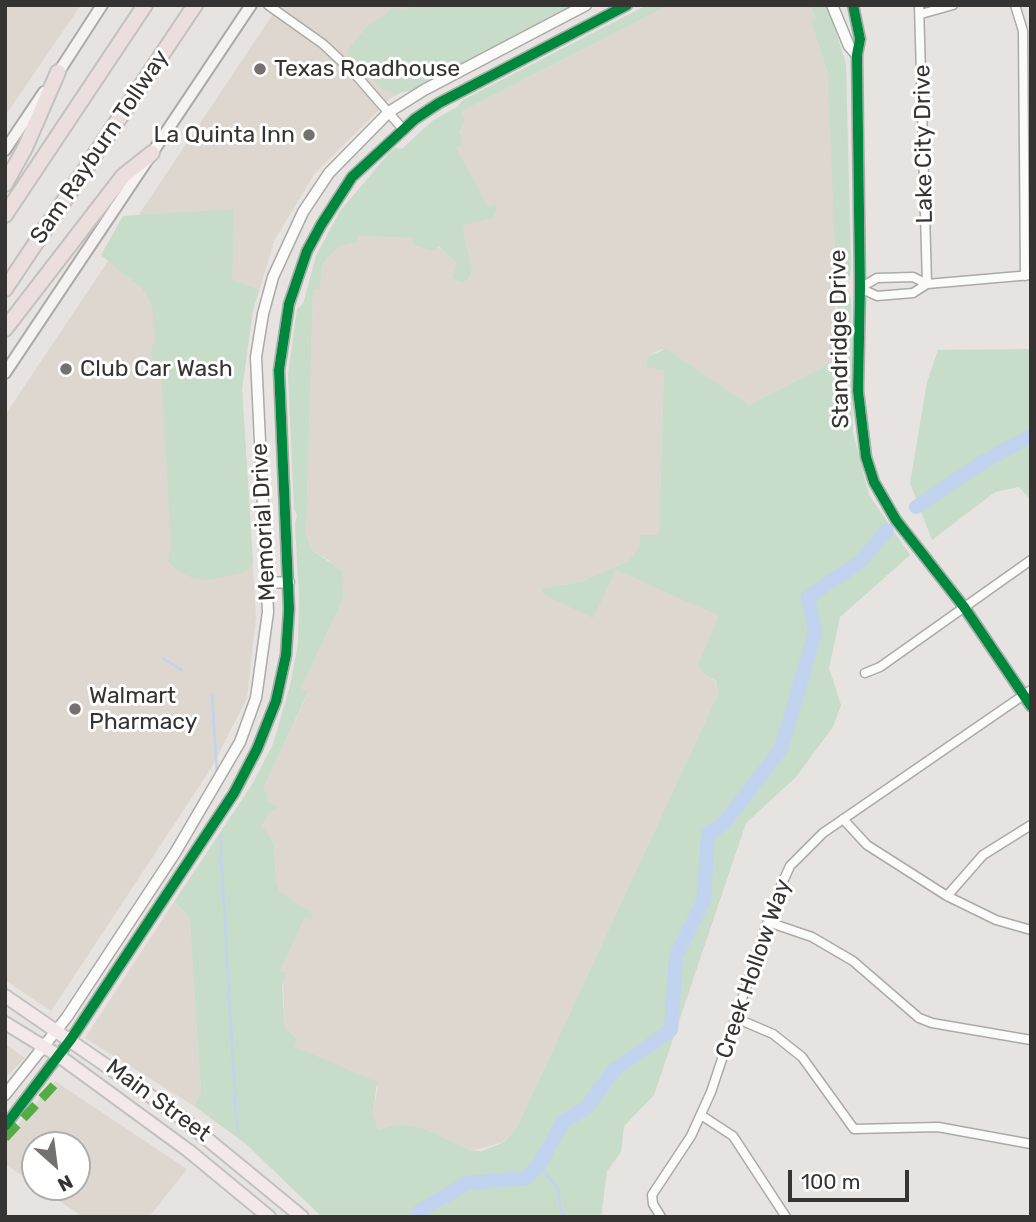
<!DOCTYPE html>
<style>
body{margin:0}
#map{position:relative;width:1036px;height:1222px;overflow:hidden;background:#e6e3e0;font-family:Rubik,sans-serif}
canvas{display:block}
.frame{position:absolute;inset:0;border:7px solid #363432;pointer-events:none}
.north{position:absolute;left:21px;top:1131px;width:70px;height:70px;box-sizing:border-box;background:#fff;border:2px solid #afaead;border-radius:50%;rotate:152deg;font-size:19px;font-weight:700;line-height:28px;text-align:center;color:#363432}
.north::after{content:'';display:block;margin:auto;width:24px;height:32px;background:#74716f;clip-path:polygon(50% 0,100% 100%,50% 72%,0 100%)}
.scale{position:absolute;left:788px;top:1170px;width:121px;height:32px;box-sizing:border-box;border:4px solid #363432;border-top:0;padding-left:9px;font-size:21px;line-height:24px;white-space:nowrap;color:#363432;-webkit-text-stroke:5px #fff;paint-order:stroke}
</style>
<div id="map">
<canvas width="1036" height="1222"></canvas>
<div class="frame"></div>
<div class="north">N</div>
<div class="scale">100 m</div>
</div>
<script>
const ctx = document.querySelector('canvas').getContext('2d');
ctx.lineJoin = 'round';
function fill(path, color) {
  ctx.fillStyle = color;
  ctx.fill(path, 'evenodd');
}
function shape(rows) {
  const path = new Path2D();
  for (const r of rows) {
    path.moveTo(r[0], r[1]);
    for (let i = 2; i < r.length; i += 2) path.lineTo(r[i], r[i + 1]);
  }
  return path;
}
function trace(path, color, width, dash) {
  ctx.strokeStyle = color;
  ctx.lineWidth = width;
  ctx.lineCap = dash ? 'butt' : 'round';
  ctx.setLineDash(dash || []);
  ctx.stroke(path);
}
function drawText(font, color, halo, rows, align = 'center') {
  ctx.font = font + ' Rubik,sans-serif';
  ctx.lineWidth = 6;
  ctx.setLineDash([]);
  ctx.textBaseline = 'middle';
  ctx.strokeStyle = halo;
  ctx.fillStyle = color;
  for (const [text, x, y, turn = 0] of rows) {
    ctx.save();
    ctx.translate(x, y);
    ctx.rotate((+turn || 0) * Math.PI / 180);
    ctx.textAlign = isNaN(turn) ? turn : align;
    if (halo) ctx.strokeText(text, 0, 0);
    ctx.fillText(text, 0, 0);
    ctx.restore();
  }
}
fill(shape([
 [5,5,81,5,5,116],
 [279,5,567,5,391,98,315,173,275,239,253,310,242,389,256,618,247,698,212,767,51,1011,5,980,5,415],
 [669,5,809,5,816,19,811,22,828,73,834,166,836,360,749,405,661,349,649,356,664,370,659,536,627,562,611,570,581,582,542,588,543,594,616,570,720,616,698,664,701,672,715,681,718,694,517,1127,503,1142,472,1151,425,1129,402,1124,378,1129,373,1114,378,1087,295,1047,298,1040,285,1028,283,979,280,971,305,917,311,919,280,892,276,882,274,843,261,826,268,814,278,808,268,800,264,787,308,693,301,688,343,599,330,561,312,550,306,534,313,290,320,290,322,266,327,258,340,246,358,242,358,236,414,238,414,245,437,246,458,262,469,256,462,225,476,219,488,208,456,147,464,122,461,112],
 [174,902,189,917,190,922,201,1092,194,1106,85,1038],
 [5,1044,25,1058,5,1078],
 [55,1081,187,1169,149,1217,83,1217,39,1187,77,1187,77,1145,35,1145,35,1184,5,1164,5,1140]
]), '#ddd7cf');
fill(shape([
 [420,5,576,5,416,90,395,93,384,90,352,62,348,50,367,27,393,8,406,10],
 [647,5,669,5,461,112,465,120,460,132,462,144,456,147,488,207,495,205,497,210,492,218,462,225,469,256,471,272,468,279,462,282,453,278,457,262,438,246,433,251,414,245,413,238,358,236,358,242,340,246,327,258,322,266,320,290,313,290,306,534,312,550,342,571,343,599,301,688,308,692,264,787,268,800,278,808,268,814,262,826,274,843,276,882,280,892,313,914,311,919,305,917,280,971,286,974,282,986,285,1028,298,1040,295,1047,377,1082,373,1114,378,1129,402,1124,425,1129,472,1151,482,1151,504,1142,517,1127,718,694,716,681,701,672,698,664,719,616,616,570,593,618,543,594,542,588,581,582,627,562,639,549,641,535,659,535,664,370,646,367,649,356,666,349,749,405,836,360,837,305,846,295,851,297,853,432,869,495,910,555,840,617,829,668,841,705,833,727,796,777,746,823,654,1095,624,1126,621,1152,607,1171,601,1217,322,1217,246,1144,194,1106,201,1092,190,922,188,916,174,902,253,783,273,744,290,686,298,644,299,595,295,525,297,515,294,509,288,374,297,309,303,304,316,256,340,211,390,152,395,148,402,149,432,121,457,107,463,100],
 [809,5,827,5,846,64,851,268,850,277,844,280,836,279,828,73,811,22,816,18],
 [234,209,232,279,259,290,253,310,242,389,253,563,245,572,209,580,195,579,178,571,168,561,171,543,161,367,150,355,155,339,152,304,142,288,101,255,123,216],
 [1031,349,1031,500,1019,487,995,492,932,540,910,483,927,382,938,350]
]), '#c7dcc9');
trace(shape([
 [164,659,182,670],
 [212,694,217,773],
 [220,836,237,1131],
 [539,1165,558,1189,561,1211,565,1217]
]), '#c1d3ef', 2.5);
trace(shape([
 [916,507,983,462,1031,436],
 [418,1217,420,1211,467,1183,525,1178,539,1165,563,1122,587,1107,614,1070,671,1030,676,956,704,900,708,834,724,823,781,749,815,633,808,597,860,562,887,530]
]), '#c1d3ef', 14);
const minor = shape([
 [268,5,323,44,355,74,402,128],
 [919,5,927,284],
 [1015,5,1023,31,1025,276],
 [921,14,953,5],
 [860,288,877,296,913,293,927,284,1031,275],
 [860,288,877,278,913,277,927,284],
 [865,673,880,667,1031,560],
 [843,819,867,845,947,896,996,920,1031,930],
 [947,896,983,855,1031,825],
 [768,922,812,937,853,961,919,1018,932,1023,1031,1040],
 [738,1019,773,1034,802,1057,854,1129,938,1127,1031,1144],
 [701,1115,733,1136,786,1217],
 [661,1217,653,1204,652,1195,691,1136,711,1092,776,897,790,866,823,833,1031,690]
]);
const tertiary = shape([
 [832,5,849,46,857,55],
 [853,5,860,39,857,55,860,288,858,391,866,457,874,482,896,520,964,607,1031,706],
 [266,583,289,582],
 [5,1095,67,1017,175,853,240,742,256,698,268,612,256,357,263,314,273,277,303,212,329,173,389,112,424,90,586,5],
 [5,1126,71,1039,234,793,257,749,276,701,286,655,289,609,279,370,289,304,307,251,321,225,352,177,415,119,439,103,627,5]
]);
const secondary = shape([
 [56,76,102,5],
 [5,150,44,92],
 [5,373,251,5]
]);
const primary = shape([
 [5,996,178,1115,302,1217],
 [5,1023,59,1056,189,1151,269,1217]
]);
const motorway = shape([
 [5,184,25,148,58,72],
 [5,215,145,5],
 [5,289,195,5],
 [5,329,123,176,152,153]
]);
trace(minor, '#acaaa8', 11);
trace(tertiary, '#acaaa8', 13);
trace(secondary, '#acaaa8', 14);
trace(primary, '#c3c1bf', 16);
trace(motorway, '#c3c1bf', 18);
trace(minor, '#fbfbfa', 8);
trace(tertiary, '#fbfbfa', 10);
trace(secondary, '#f7f2f2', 10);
trace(primary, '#f3e9e9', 12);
trace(motorway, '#ecdedd', 14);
trace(shape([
 [5,1138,56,1083]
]), '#55ac45', 9, [18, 9]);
trace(shape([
 [853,5,860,39,857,55,860,288,858,391,866,457,874,482,896,520,964,607,1031,706],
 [5,1126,71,1039,234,793,257,749,276,701,286,655,289,609,279,370,289,304,307,251,321,225,352,177,415,119,439,103,627,5]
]), '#00873e', 10);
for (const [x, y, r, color] of [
 [260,69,7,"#74716f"],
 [309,135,7,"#74716f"],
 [66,369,7,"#74716f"],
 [75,709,7,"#74716f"]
]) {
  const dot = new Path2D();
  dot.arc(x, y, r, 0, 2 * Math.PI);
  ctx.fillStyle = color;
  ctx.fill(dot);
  trace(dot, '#fff', 2.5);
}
drawText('23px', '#363432', '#fff', [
 ["Texas Roadhouse",274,69],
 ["La Quinta Inn",295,135,"right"],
 ["Club Car Wash",80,369],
 ["Walmart",89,696],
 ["Pharmacy",89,722]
], 'left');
drawText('23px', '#363432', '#fff', [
 ["Lake City Drive",924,144,-91],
 ["Sam Rayburn Tollway",100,147,-56],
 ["Standridge Drive",840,339,-91],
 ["Memorial Drive",264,522,-93],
 ["Creek Hollow Way",754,969,-71],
 ["Main Street",158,1101,36]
]);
</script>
